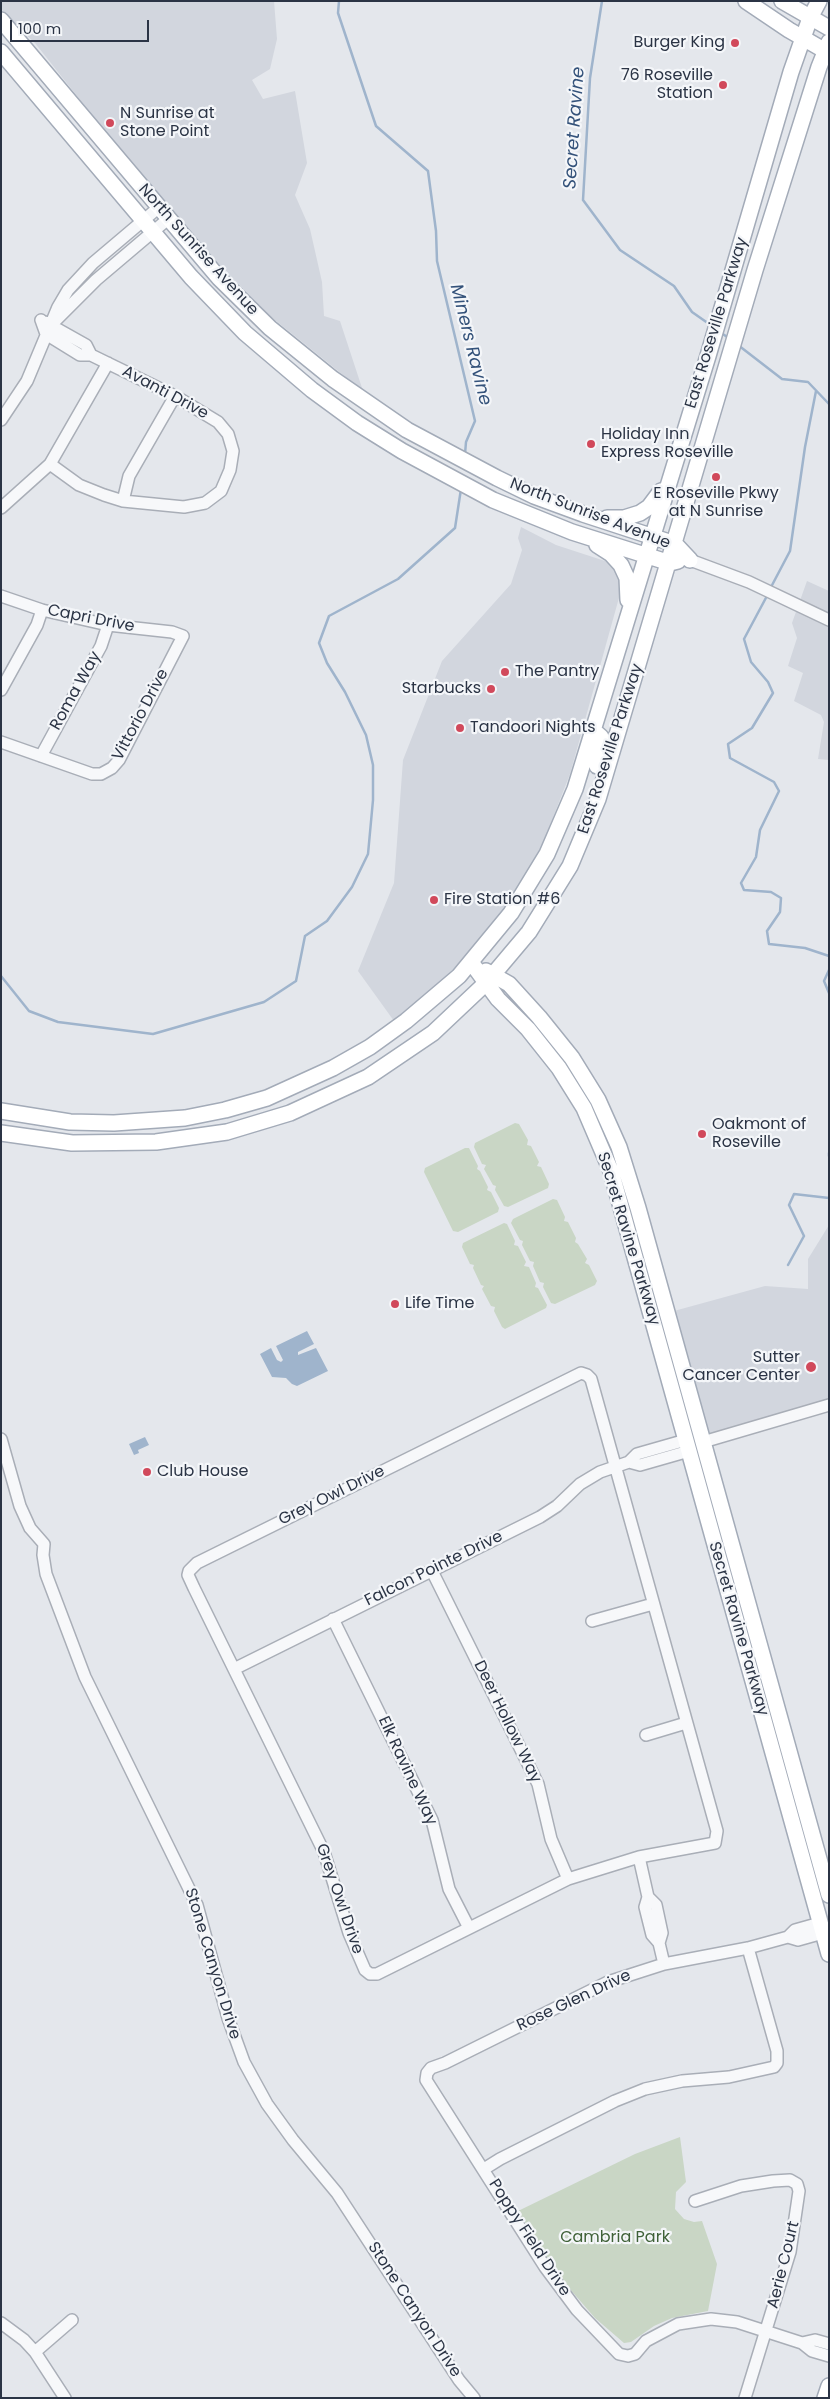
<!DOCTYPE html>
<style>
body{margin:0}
#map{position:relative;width:830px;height:2399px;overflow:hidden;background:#e4e7ec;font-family:Poppins,sans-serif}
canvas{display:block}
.frame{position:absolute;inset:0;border:2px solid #2b3445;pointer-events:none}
.scale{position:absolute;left:10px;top:20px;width:139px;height:22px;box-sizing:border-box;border:2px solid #2b3445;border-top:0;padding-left:6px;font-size:15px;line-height:18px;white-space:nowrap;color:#2b3445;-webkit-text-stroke:4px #f4f6f9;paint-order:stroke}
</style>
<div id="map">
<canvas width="830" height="2399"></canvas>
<div class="frame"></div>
<div class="scale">100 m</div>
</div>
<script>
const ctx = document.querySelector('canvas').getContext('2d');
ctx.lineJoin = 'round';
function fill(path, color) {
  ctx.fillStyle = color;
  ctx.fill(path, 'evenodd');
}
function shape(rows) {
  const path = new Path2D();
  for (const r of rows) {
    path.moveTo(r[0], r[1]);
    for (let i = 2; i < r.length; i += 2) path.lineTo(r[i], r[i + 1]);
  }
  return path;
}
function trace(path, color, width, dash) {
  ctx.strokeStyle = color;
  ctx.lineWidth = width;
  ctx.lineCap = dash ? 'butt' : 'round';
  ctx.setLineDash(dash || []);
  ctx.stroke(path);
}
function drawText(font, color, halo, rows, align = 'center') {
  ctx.font = font + ' Poppins,sans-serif';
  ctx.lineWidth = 4.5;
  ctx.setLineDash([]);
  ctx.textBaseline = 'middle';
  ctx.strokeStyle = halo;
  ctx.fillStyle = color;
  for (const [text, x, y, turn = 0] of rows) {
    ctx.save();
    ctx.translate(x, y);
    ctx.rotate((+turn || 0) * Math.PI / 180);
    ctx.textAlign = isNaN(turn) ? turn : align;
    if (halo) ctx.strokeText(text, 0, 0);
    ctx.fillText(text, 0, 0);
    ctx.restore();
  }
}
fill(shape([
 [1,1,274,1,277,39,270,69,252,80,263,99,295,91,307,163,295,195,310,229,322,282,324,316,340,321,363,391,270,316,210,255,92,115,35,43,11,21,1,9],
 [521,527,556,545,605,561,615,567,622,587,570,774,543,843,520,885,498,918,475,945,445,978,394,1021,358,971,394,883,403,760,442,661,511,584,522,550,518,538],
 [807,581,829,591,829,760,818,759,824,722,821,715,794,701,803,673,788,666,797,638,792,623],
 [829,1225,829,1400,708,1435,674,1311,765,1286,808,1289,808,1259]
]), '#d2d6de');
fill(shape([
 [515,1123,519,1124,528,1140,527,1145,531,1146,539,1162,537,1166,541,1167,549,1184,548,1188,508,1207,504,1206,495,1190,496,1186,493,1185,484,1169,486,1165,482,1164,474,1147,475,1143],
 [465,1148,469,1148,478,1166,477,1169,480,1171,488,1187,487,1190,491,1192,499,1208,498,1212,458,1232,453,1231,424,1172,425,1168],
 [553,1199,557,1200,565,1217,564,1221,568,1222,576,1238,575,1242,578,1244,587,1259,585,1263,589,1265,597,1281,595,1285,555,1304,551,1303,543,1287,544,1283,540,1282,533,1266,534,1262,530,1261,522,1245,523,1241,520,1240,511,1223,513,1219],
 [504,1223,507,1224,515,1241,514,1245,518,1246,526,1262,524,1266,529,1267,536,1283,535,1287,538,1288,547,1305,546,1308,505,1329,502,1327,494,1311,495,1307,491,1306,482,1289,484,1286,481,1285,473,1268,474,1265,470,1264,462,1247,463,1243],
 [680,2137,686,2182,676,2192,675,2209,684,2219,694,2222,702,2221,717,2264,708,2311,672,2318,654,2326,631,2342,624,2343,595,2318,569,2288,546,2256,518,2211,635,2154]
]), '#c9d6c5');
fill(shape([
 [307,1331,314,1344,298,1352,298,1355,316,1348,328,1371,297,1386,292,1384,286,1378,272,1377,260,1354,271,1348,277,1360,281,1362,283,1360,276,1346],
 [145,1437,149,1445,138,1450,139,1453,134,1455,129,1444]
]), '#9fb4cc');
trace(shape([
 [339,1,338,13,376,126,428,171,436,231,437,261,475,421,466,442,465,454],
 [602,1,590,78,583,200,620,250,674,286,692,312,712,326],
 [720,332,730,339],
 [738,345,782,379,808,382,829,404],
 [770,589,790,551,805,447,816,391],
 [768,594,744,639,751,662,768,682,773,693,752,728,728,744,730,758,774,782,779,791,760,830,756,857,741,883,744,890,771,892,781,898,780,912,767,931,769,944,805,948,829,956],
 [829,970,824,981,829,993],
 [1,976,29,1011,58,1022,153,1034,264,1002,296,981,305,936,327,921,352,887,368,854,373,800,373,765,366,735,345,692,327,663,319,643,329,616,398,579,455,528,461,489],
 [829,1153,829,1156],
 [788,1265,804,1236,789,1205,794,1194,829,1198]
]), '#9fb4cc', 2.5);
const minor = shape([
 [41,320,46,334,80,355,91,355,175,396,218,422,228,434,233,451,230,470,221,491,205,503,184,507,123,501,104,495,79,485,50,464],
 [45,322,86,345,91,355],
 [54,322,96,280,168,219],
 [1,420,27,381,58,307,68,290,93,263,158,208],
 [123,501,129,476,175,396],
 [1,508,50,464,108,363],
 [690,560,749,582,829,620],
 [1,596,42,610,108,625,172,632,183,636,119,760,112,768,101,774,92,774,1,742],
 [1,690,37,625,42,610],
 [41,756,101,646,108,625],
 [581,1373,587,1375,591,1379,717,1831,715,1843,639,1857,568,1879,377,1974,370,1974,365,1970,349,1933,324,1852,194,1588,188,1575,189,1571,197,1563,581,1373],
 [1,1439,20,1506,30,1528,44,1544,43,1555,46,1574,85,1677,197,1905,228,2018,244,2062,267,2104,293,2140,337,2193,459,2380,474,2398],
 [703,1442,829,1405],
 [629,1462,640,1465,689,1451],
 [432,1571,538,1784,551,1839,568,1879],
 [333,1619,432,1820,449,1889,469,1928],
 [592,1621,653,1604],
 [234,1669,540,1517,557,1506,580,1484,600,1472,629,1462,637,1454,686,1440],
 [646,1735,686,1723],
 [639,1857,648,1897,645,1907,652,1935,659,1943,664,1964],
 [648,1897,656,1905,662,1933,659,1943],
 [820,1923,795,1930,788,1937,748,1948,664,1964,608,1982,445,2063,431,2068,427,2073,426,2080,545,2267,577,2310,619,2354,628,2356,635,2354,646,2341,678,2324,711,2319,737,2322,802,2343,812,2351,829,2356],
 [788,1937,798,1940,823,1933],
 [484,2169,500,2159,615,2101,645,2089,682,2081,729,2077,774,2067,777,2063,777,2051,748,1948],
 [695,2201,741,2186,773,2181,790,2180,797,2184,799,2191,790,2252,745,2398],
 [1,2323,24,2340,35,2352,65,2398],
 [802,2343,815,2340,829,2344],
 [35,2352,72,2320]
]);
const major = shape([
 [746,1,789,30,829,53],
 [782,1,829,28],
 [1,20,219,278,270,328,333,379,407,430,497,478,534,496,583,514,675,544,690,560],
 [1,52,191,277,245,333,312,390,357,423,402,451,493,500,572,532,670,563,678,561],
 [607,518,624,518,640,513,649,507,661,491],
 [597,545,611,554,621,565,627,578,628,600],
 [593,730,601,737,602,741,597,766],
 [471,962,498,999,528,1029,559,1068,584,1108,611,1171,829,1954],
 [486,971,509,984,539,1017,572,1058,598,1100,619,1147,638,1208,829,1895],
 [1,1111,70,1122,114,1123,185,1118,225,1110,267,1098,333,1068,370,1047,406,1021,459,976,511,913,547,854,575,789,708,356,791,72,810,18,819,1],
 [1,1133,72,1143,156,1142,227,1132,290,1113,368,1077,433,1033,486,983,529,932,570,866,598,799,755,270,819,67,829,42],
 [825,2398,829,2386]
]);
trace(minor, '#a9aeb7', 14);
trace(major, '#a3abb8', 18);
trace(minor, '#f7f8fa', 11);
trace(major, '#fff', 15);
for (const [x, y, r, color] of [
 [735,43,5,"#d1495b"],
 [723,85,5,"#d1495b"],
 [110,123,5,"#d1495b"],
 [591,444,5,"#d1495b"],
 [716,477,5,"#d1495b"],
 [505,672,5,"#d1495b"],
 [491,689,5,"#d1495b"],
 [460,728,5,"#d1495b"],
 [434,900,5,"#d1495b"],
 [702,1134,5,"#d1495b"],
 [395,1304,5,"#d1495b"],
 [811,1367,6,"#d1495b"],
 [147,1472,5,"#d1495b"]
]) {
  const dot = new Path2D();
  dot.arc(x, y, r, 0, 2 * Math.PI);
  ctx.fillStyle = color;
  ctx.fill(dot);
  trace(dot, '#f4f6f9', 2);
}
drawText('16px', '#2b3445', '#f4f6f9', [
 ["Burger King",725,43,"right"],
 ["76 Roseville",713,76,"right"],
 ["Station",713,94,"right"],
 ["N Sunrise at",120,114],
 ["Stone Point",120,132],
 ["Holiday Inn",601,435],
 ["Express Roseville",601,453],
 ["E Roseville Pkwy",716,494,"center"],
 ["at N Sunrise",716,512,"center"],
 ["The Pantry",515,672],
 ["Starbucks",481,689,"right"],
 ["Tandoori Nights",470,728],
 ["Fire Station #6",444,900],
 ["Oakmont of",712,1125],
 ["Roseville",712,1143],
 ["Life Time",405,1304],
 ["Sutter",800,1358,"right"],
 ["Cancer Center",800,1376,"right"],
 ["Club House",157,1472]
], 'left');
drawText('16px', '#2b3445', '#f4f6f9', [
 ["North Sunrise Avenue",198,250,48],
 ["East Roseville Parkway",717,323,-73],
 ["Avanti Drive",165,393,28],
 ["North Sunrise Avenue",590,514,21],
 ["Capri Drive",91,619,11],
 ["Roma Way",76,691,-61],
 ["Vittorio Drive",141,715,-62],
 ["East Roseville Parkway",611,749,-72],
 ["Secret Ravine Parkway",628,1239,73],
 ["Grey Owl Drive",332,1496,-26],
 ["Falcon Pointe Drive",434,1569,-26],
 ["Secret Ravine Parkway",738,1629,74],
 ["Deer Hollow Way",507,1722,64],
 ["Elk Ravine Way",407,1771,65],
 ["Grey Owl Drive",339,1899,71],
 ["Stone Canyon Drive",212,1964,73],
 ["Rose Glen Drive",574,2001,-25],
 ["Poppy Field Drive",529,2238,57],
 ["Aerie Court",784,2265,-76],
 ["Stone Canyon Drive",414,2310,57]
]);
drawText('16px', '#3f6138', '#f4f6f9', [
 ["Cambria Park",615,2238]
]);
drawText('italic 18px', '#34527a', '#f4f6f9', [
 ["Secret Ravine",575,128,-86],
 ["Miners Ravine",470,345,76]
]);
</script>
